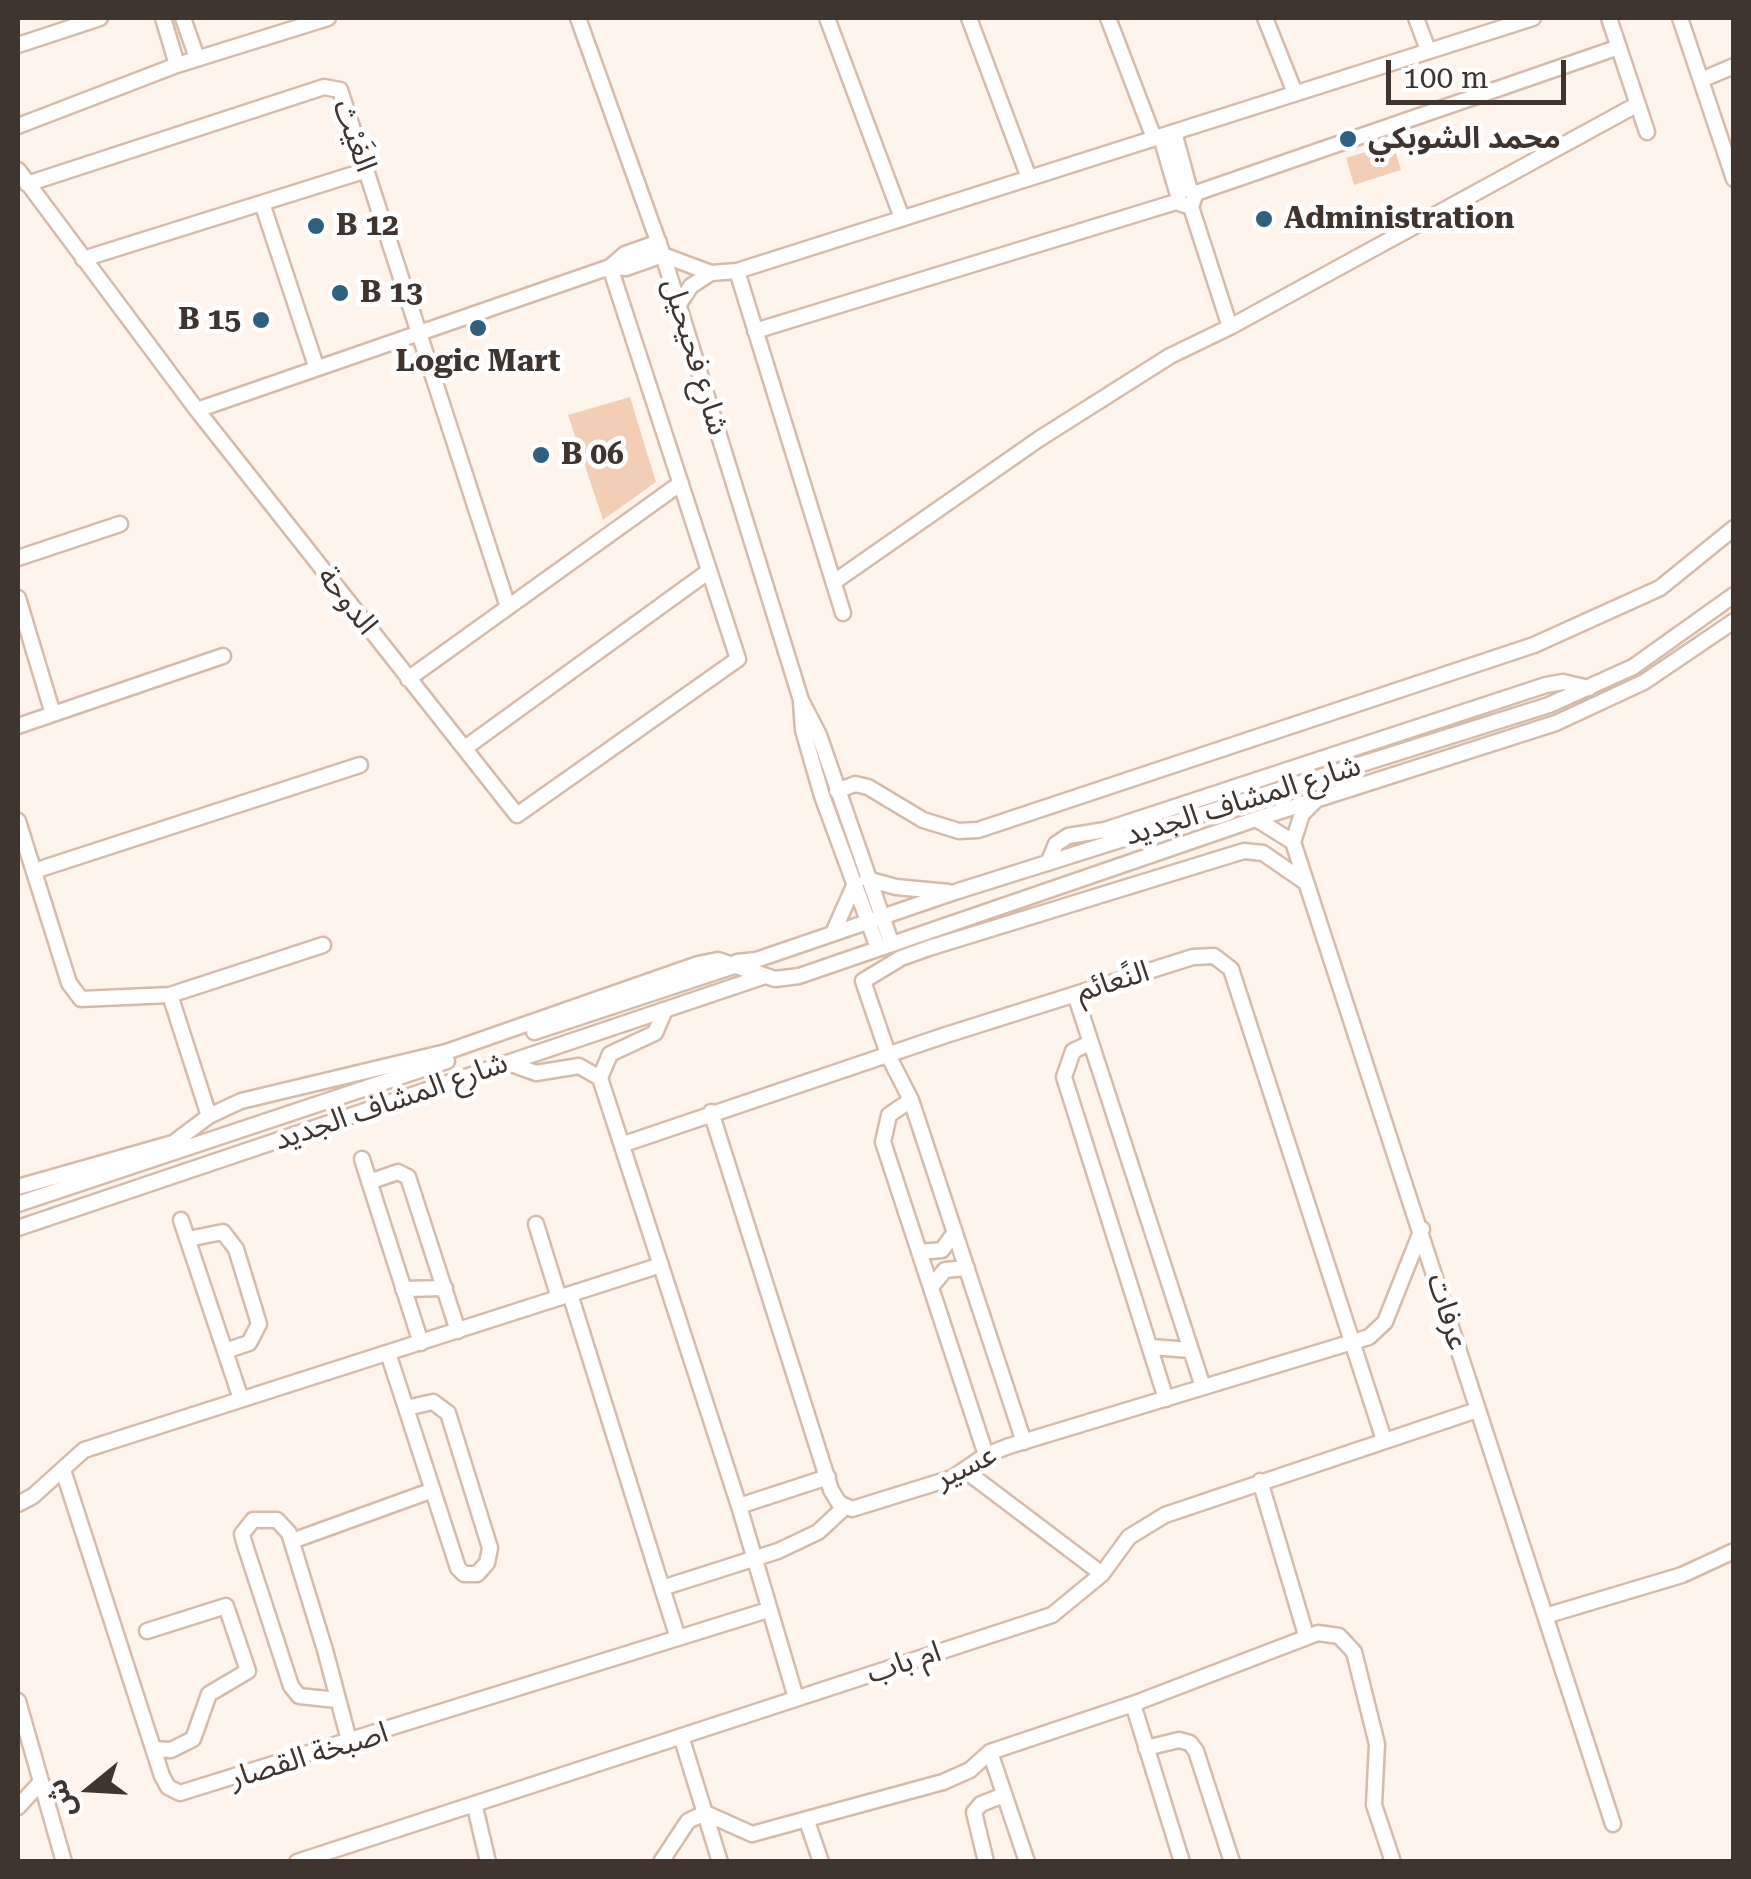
<!DOCTYPE html>
<meta charset="utf-8">
<style>
body{margin:0}
#map{position:relative;width:1751px;height:1879px;overflow:hidden;background:#fff4ec;font-family:"Roboto Serif","Noto Sans Arabic",serif}
canvas{display:block}
.frame{position:absolute;inset:0;border:20px solid #3f352e;pointer-events:none}
.north{position:absolute;left:40px;top:1739px;width:100px;height:100px;-webkit-text-stroke:8px #fff;paint-order:stroke;rotate:252deg;font-size:28px;font-weight:700;line-height:40px;text-align:center;color:#3f352e}
.north::after{content:'';display:block;margin:auto;width:35px;height:45px;background:#3f352e;clip-path:polygon(50% 0,100% 100%,50% 72%,0 100%)}
.scale{position:absolute;left:1386px;top:60px;width:180px;height:45px;box-sizing:border-box;border:5px solid #3f352e;border-top:0;padding-left:12px;font-size:30px;line-height:35px;white-space:nowrap;color:#3f352e;-webkit-text-stroke:8px #fff;paint-order:stroke}
</style>
<div id="map">
<canvas width="1751" height="1879"></canvas>
<div class="frame"></div>
<div class="north">ش</div>
<div class="scale">100 m</div>
</div>
<script>
const ctx = document.querySelector('canvas').getContext('2d');
ctx.lineJoin = 'round';
function fill(path, color) {
  ctx.fillStyle = color;
  ctx.fill(path, 'evenodd');
}
function shape(rows) {
  const path = new Path2D();
  for (const r of rows) {
    path.moveTo(r[0], r[1]);
    for (let i = 2; i < r.length; i += 2) path.lineTo(r[i], r[i + 1]);
  }
  return path;
}
function trace(path, color, width, dash) {
  ctx.strokeStyle = color;
  ctx.lineWidth = width;
  ctx.lineCap = dash ? 'butt' : 'round';
  ctx.setLineDash(dash || []);
  ctx.stroke(path);
}
function drawText(font, color, halo, rows, align = 'center') {
  ctx.font = font + ' "Roboto Serif","Noto Sans Arabic",serif';
  ctx.lineWidth = 10;
  ctx.setLineDash([]);
  ctx.textBaseline = 'middle';
  ctx.strokeStyle = halo;
  ctx.fillStyle = color;
  for (const [text, x, y, turn = 0] of rows) {
    ctx.save();
    ctx.translate(x, y);
    ctx.rotate((+turn || 0) * Math.PI / 180);
    ctx.textAlign = isNaN(turn) ? turn : align;
    if (halo) ctx.strokeText(text, 0, 0);
    ctx.fillText(text, 0, 0);
    ctx.restore();
  }
}
fill(shape([
 [1393,143,1401,170,1354,185,1346,158],
 [630,397,656,482,603,520,568,415]
]), '#f3ceb6');
const minor = shape([
 [163,18,177,65],
 [183,18,197,58],
 [578,18,663,255,801,700,819,735,891,942],
 [827,18,902,218],
 [969,18,1029,178],
 [1108,18,1154,138],
 [1265,18,1295,93],
 [1416,18,1428,50],
 [1609,18,1647,132],
 [1680,18,1734,179],
 [18,45,100,18],
 [1701,80,1734,66],
 [18,126,177,65,328,18],
 [1174,132,1189,187],
 [1161,137,1177,192],
 [18,170,197,410,517,815,738,659,610,267],
 [27,184,324,87,340,90,508,607],
 [1196,193,1619,47],
 [262,203,316,366],
 [1191,207,1176,202,1182,187,1196,193,1191,207,1230,327],
 [663,255,711,273,737,271,1533,18],
 [83,259,367,170],
 [610,267,626,268,663,255],
 [737,271,843,613],
 [679,304,691,286,711,273],
 [755,331,1176,202],
 [197,410,610,267,625,254,659,242],
 [18,558,120,524],
 [834,582,1039,439,1170,356,1230,327,1638,104],
 [18,598,53,714],
 [408,679,681,483],
 [801,702,803,730,822,796,878,948],
 [18,726,223,656],
 [465,748,709,571],
 [837,791,855,784,868,787,923,820,959,831,978,830,1534,645,1660,588,1734,528],
 [1256,819,1293,842,1613,1824],
 [18,821,69,983,81,999,170,995,323,945],
 [1293,842,1302,814,1315,801],
 [1048,863,1056,844,1068,836,1105,830,1546,685,1563,682,1589,688],
 [34,871,360,765],
 [867,879,896,887,949,892],
 [833,933,853,888],
 [737,962,756,960,955,892,1549,705,1633,667,1734,595],
 [1075,994,1203,1387],
 [170,995,209,1116],
 [534,1032,737,965],
 [1090,1043,1073,1051,1064,1077,1166,1399],
 [508,1063,536,1073,579,1066,600,1078,739,1506,796,1698],
 [600,1078,610,1054,655,1033,665,1010],
 [911,1100,889,1115,883,1142,986,1455],
 [711,1112,831,1490,839,1503,852,1509,952,1478,986,1455,1009,1446,1369,1337,1385,1322,1422,1229],
 [624,1144,946,1035,1193,957,1214,956,1231,969,1384,1440],
 [362,1159,421,1343],
 [369,1182,398,1172,408,1177,458,1331],
 [18,1187,173,1143,209,1116,241,1101,446,1052,698,964,718,960,775,979,799,976,1256,819,1556,723,1644,682,1734,621],
 [18,1204,447,1061],
 [181,1220,241,1399],
 [536,1224,559,1298],
 [18,1228,765,976],
 [188,1239,223,1232,236,1249,259,1324,249,1343,225,1351],
 [919,1252,942,1250,955,1232],
 [931,1287,945,1270,967,1268],
 [403,1289,445,1288],
 [570,1294,662,1588,778,1551,818,1532,845,1507],
 [1150,1347,1191,1350],
 [388,1353,406,1408,458,1568,464,1574,477,1574,487,1563,490,1548,448,1413,433,1402,406,1408],
 [1024,1442,911,1100,889,1057,863,981,901,958,929,948,1244,851,1263,853,1305,882],
 [63,1470,162,1776,168,1787,180,1793,768,1610],
 [967,1472,1102,1574],
 [1260,1481,1306,1635],
 [18,1504,33,1496,84,1450,661,1265],
 [739,1506,828,1477],
 [292,1541,433,1490],
 [662,1588,678,1638],
 [1545,1616,1682,1575,1734,1551],
 [147,1631,226,1606,248,1671,209,1694,193,1739,171,1750,154,1749],
 [337,1700,299,1696,291,1686,244,1542,242,1534,253,1520,277,1520,289,1533,325,1650,350,1744],
 [18,1701,64,1862],
 [1133,1704,1182,1862],
 [681,1736,720,1862],
 [1146,1748,1179,1740,1190,1743,1196,1751,1232,1862],
 [990,1752,1027,1862],
 [18,1807,39,1784],
 [475,1807,488,1862],
 [807,1821,821,1862],
 [297,1862,1052,1615,1102,1574,1129,1537,1165,1515,1477,1410],
 [661,1862,688,1821,705,1813,752,1834,943,1782,970,1770,990,1752,1133,1704,1318,1633,1339,1636,1354,1652,1377,1744,1374,1805,1393,1862],
 [986,1862,974,1812,981,1804,1004,1795]
]);
trace(minor, '#d6bbaa', 19);
trace(minor, '#fff', 14);
for (const [x, y, r, color] of [
 [1348,139,10,"#2d617d"],
 [1264,219,10,"#2d617d"],
 [316,226,10,"#2d617d"],
 [340,293,10,"#2d617d"],
 [261,320,10,"#2d617d"],
 [478,328,10,"#2d617d"],
 [541,455,10,"#2d617d"]
]) {
  const dot = new Path2D();
  dot.arc(x, y, r, 0, 2 * Math.PI);
  ctx.fillStyle = color;
  ctx.fill(dot);
  trace(dot, '#fff', 4);
}
drawText('30px', '#3f352e', '#fff', [
 ["الغَيْث",354,136,70],
 ["شارع فحيحيل",695,357,73],
 ["الدوحة",347,601,52],
 ["شارع المشاف الجديد",1243,801,-17],
 ["النًعائم",1113,982,-17],
 ["شارع المشاف الجديد",391,1102,-19],
 ["عرفات",1447,1312,73],
 ["عسير",966,1467,-26],
 ["ام باب",904,1663,-18],
 ["اصبخة القصار",309,1756,-17]
]);
drawText('bold 30px', '#3f352e', '#fff', [
 ["محمد الشوبكي",1368,139],
 ["Administration",1284,219],
 ["B 12",336,226],
 ["B 13",360,293],
 ["B 15",241,320,"right"],
 ["Logic Mart",478,362,"center"],
 ["B 06",561,455]
], 'left');
</script>
